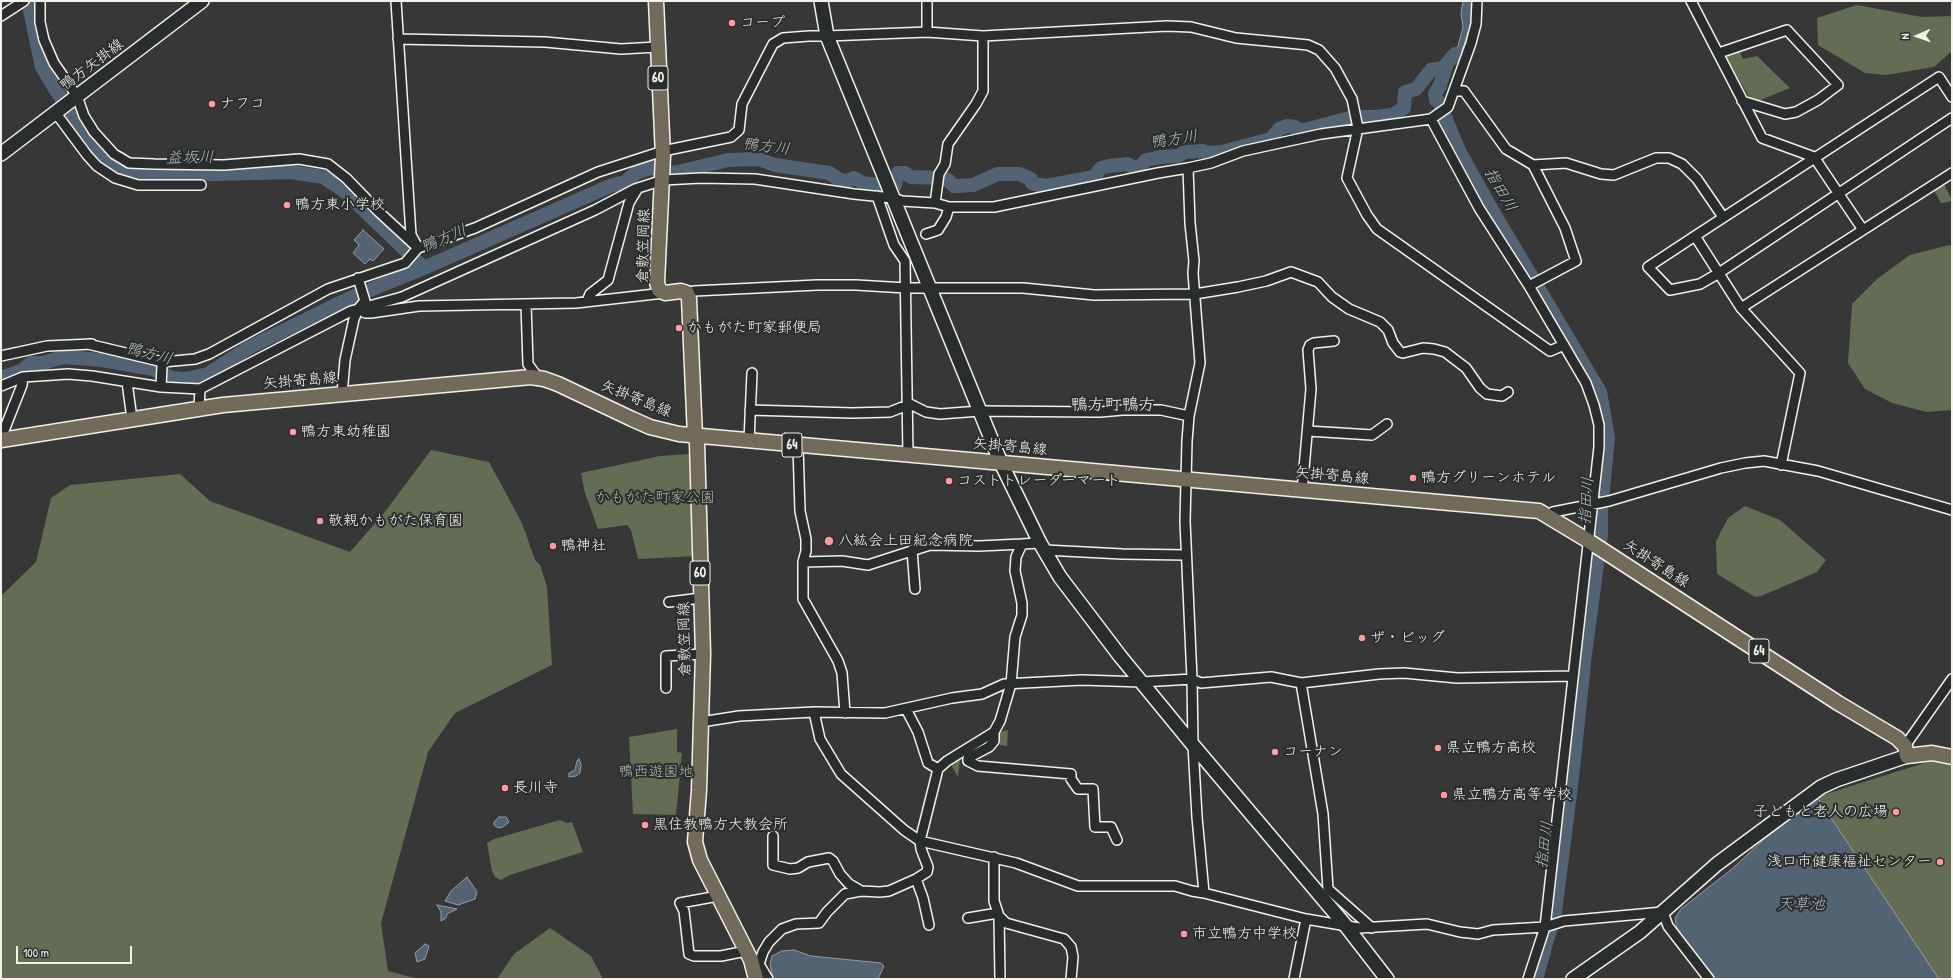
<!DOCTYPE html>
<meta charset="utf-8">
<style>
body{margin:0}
#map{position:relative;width:1953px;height:980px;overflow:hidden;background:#383737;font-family:"Patrick Hand",sans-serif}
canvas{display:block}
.frame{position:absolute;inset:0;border:2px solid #f4f1e8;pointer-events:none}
.north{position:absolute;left:1897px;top:16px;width:40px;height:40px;-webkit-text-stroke:3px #2a2d2e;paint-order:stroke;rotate:268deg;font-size:11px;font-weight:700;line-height:16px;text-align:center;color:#f4f1e8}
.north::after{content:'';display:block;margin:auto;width:14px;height:18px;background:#f4f1e8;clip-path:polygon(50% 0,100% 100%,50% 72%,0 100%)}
.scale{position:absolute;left:16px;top:946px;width:116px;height:18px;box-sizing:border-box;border:2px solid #f4f1e8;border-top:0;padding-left:5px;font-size:12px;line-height:14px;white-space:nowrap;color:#f4f1e8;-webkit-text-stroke:3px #2a2d2e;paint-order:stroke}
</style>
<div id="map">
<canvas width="1953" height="980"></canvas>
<div class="frame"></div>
<div class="north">N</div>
<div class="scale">100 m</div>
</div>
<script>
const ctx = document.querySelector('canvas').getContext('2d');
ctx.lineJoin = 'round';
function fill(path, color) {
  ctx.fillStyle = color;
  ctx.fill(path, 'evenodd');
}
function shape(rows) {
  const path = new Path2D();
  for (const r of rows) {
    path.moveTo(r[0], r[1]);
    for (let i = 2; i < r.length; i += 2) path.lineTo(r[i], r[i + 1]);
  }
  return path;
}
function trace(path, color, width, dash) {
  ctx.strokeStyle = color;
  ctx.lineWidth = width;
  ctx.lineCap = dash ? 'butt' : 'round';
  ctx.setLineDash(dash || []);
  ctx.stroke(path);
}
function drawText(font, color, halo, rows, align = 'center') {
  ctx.font = font + ' "Patrick Hand","Klee One",sans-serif';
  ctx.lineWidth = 4;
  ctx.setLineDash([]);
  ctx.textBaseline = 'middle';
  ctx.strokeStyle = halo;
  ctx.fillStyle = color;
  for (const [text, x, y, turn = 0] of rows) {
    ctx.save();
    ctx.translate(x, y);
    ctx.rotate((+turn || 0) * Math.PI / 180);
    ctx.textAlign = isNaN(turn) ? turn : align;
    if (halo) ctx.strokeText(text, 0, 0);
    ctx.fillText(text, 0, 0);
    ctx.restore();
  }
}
fill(shape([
 [1857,5,1922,17,1952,16,1952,51,1934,67,1886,75,1865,73,1818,45,1817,18],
 [1738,48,1743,59,1757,56,1790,88,1753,103,1724,56],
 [1944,184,1952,200,1949,202,1941,203,1934,190],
 [1949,245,1952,246,1952,410,1927,412,1892,403,1865,389,1848,363,1852,304,1877,279,1910,255],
 [431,450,489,462,522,523,535,560,540,565,547,587,552,665,455,713,428,752,381,923,388,971,418,979,1,979,1,596,36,562,51,498,70,485,180,474,210,501,350,552,384,513],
 [691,454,697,556,638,559,631,530,627,525,598,529,585,493,581,473,660,456],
 [1745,506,1780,520,1826,560,1817,572,1761,596,1755,597,1717,574,1716,541,1728,518],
 [677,729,677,752,682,753,676,815,633,814,629,737],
 [1008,730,1007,746,1000,745,998,732],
 [960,759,958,777,951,765],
 [1937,759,1952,766,1952,979,1938,979,1816,799,1826,794],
 [560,820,567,823,572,822,583,852,510,875,501,880,495,877,492,871,487,843,494,839],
 [550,928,591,956,603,979,497,979,514,954]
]), '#636d54');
const water = shape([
 [1463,1,1472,1,1471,23,1462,51,1447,70,1441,66,1447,61,1458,46,1463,27,1461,14,1463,1],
 [363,230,384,249,373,261,370,259,365,264,353,253,359,245,354,240,363,230],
 [579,759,581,764,580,773,576,776,569,777,569,773,575,770,577,761,579,759],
 [1816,799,1819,800,1939,979,1714,979,1677,929,1675,918,1681,909,1732,869,1763,840,1816,799],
 [499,817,506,817,509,822,503,827,498,828,494,825,494,822,499,817],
 [467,877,477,892,475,899,458,905,445,901,451,891,467,877],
 [437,905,457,909,447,914,446,918,441,921,441,912,437,905],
 [425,944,429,946,425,959,417,962,415,953,425,944],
 [794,950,811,956,881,963,884,966,878,979,773,979,770,964,772,956,782,951,794,950]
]);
fill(water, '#526474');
trace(water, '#939ca2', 1);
trace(shape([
 [28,1,42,67,55,89,99,153,110,165,131,174,144,176,291,172,323,177,344,191,424,268],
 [1446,66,1440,85,1435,94,1436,100,1439,102,1459,151,1488,203,1600,392,1608,437,1601,510,1601,535,1585,654,1572,778,1555,912,1536,979],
 [1,378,23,370,31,363,43,363,63,357,102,360,153,369,172,378,185,379,208,374,250,347,350,298,424,268,610,186,625,182,636,173,647,169,659,167,665,173,678,172,728,160,758,159,775,165,829,173,840,180,847,181,854,178,863,183,878,185,895,185,898,173,905,173,911,177,942,178,948,180,954,186,957,186,973,185,998,174,1019,174,1031,179,1032,183,1035,184,1046,186,1094,177,1101,168,1109,166,1127,164,1135,168,1140,167,1146,160,1161,157,1178,156,1185,152,1202,151,1208,153,1222,152,1271,139,1279,129,1287,126,1295,127,1299,130,1305,130,1353,117,1374,117,1392,115,1404,108,1405,92,1416,89,1431,70,1443,68,1455,54]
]), '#526474', 14);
const street = shape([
 [40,1,40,22,44,40,54,63,77,96,84,116,94,132,114,154,129,163,154,164,224,165,299,159,328,164,346,178,380,213,418,248],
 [396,1,411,235,416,244],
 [927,1,927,32],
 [1691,1,1762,138,1814,157,1863,230],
 [1,16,24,1],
 [398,39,545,42,621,49,657,47],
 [1719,53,1787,30,1838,85,1818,100,1796,112,1785,114,1742,101],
 [1454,91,1464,91,1506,149,1533,165,1565,228,1576,261,1529,286],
 [55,112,87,155,97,166,115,178,138,185,201,185],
 [1431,119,1479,208,1529,286,1586,383,1594,405,1599,425,1599,447,1545,927,1528,979],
 [1533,165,1566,163,1601,174,1614,175,1656,158,1669,158,1682,164,1697,179,1723,217],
 [1188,168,1190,223,1194,261,1193,273,1200,363,1189,416,1187,441,1185,521,1192,679,1193,745,1197,817,1204,893],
 [877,196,894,245,905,261,908,455],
 [935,203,939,174,945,164,948,144,976,104,983,91,983,36],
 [926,234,938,230,946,217,949,207],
 [1695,236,1648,267,1670,290,1700,284,1719,273,1952,118],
 [687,293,694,291,817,285,856,285,906,288,1023,288,1094,295,1195,294,1238,287,1266,281,1291,272,1318,282,1332,297,1349,309,1380,322,1388,330,1393,343,1400,352,1403,353,1423,348,1434,349,1445,352,1466,368,1480,388,1487,394,1502,396,1508,392],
 [587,301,590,294,608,280,629,203,638,188],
 [526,304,528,364,539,379],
 [359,308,365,313,371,313,419,306,576,303,664,293],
 [1741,308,1952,173],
 [92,344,88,344,163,362,195,359,209,354,328,289,405,263,418,248,475,228,598,172,663,151,731,137,739,130,742,104,773,44,783,38,809,36,827,36,927,32,983,36,1167,26,1191,27,1236,38,1298,44,1308,45,1319,50,1335,68,1352,99,1358,128,1347,178,1367,215,1377,229,1550,351,1564,345],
 [1,356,47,346,92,344],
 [127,382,132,419],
 [1,386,23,377,68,374,92,376,161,387,200,389,351,311,402,297,595,210,635,189,663,180,701,178,755,179,854,194,893,198,902,201,935,203,949,207,994,207,1158,173,1188,168,1211,163,1243,151,1321,134,1431,119,1448,107,1471,43,1476,24,1477,1],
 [161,387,162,366,163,362],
 [342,394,345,360,354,319,359,308,365,301,358,278],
 [199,409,200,389],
 [750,410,852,413,890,412,910,404,926,412,940,414,980,411,1100,412,1123,410,1161,410,1189,416],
 [1308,431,1372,435,1387,424],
 [3,439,3,433,22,385,23,377],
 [749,441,752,373],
 [798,446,800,511,806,539,806,551,803,562,803,599,838,661,842,673,845,713],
 [1781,465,1800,373,1741,308,1695,236,1939,77,1952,97],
 [1302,491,1311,389,1308,350,1310,345,1314,343,1334,341],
 [1550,516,1553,512,1609,501,1721,468,1745,463,1764,461,1818,471,1952,510],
 [912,550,915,589],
 [1045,550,1122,554,1186,555],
 [803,562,842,561,868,565,930,545,979,546,1022,544],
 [669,602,701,598],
 [1301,683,1323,814,1328,889,1372,928],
 [666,688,666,656,703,654],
 [906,709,918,732,928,763,938,769],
 [814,712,820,739,841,774,904,830,920,841,1016,863,1078,886,1175,886,1192,891,1204,893,1306,919,1359,928,1427,924,1460,932,1478,934,1493,930,1545,927,1564,921,1663,912,1668,926,1709,979],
 [701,722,739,716,814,712,885,713,952,698,982,694,1004,684,1082,680,1142,682,1192,679,1201,683,1271,677,1301,683,1379,674,1404,673,1457,678,1573,676],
 [994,732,994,741,989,747,968,758,968,761,978,766,1071,774,1071,779,1078,789,1093,789,1095,827,1111,827,1117,840],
 [1905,746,1952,679],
 [773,836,773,865,790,869,798,868,808,862,829,858,833,861,840,874,849,884,861,891],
 [994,857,994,901,999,916,1006,923,1064,939,1071,947,1073,957,1071,979],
 [916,879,923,898,929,925],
 [718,896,680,903,684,911,689,954,694,956,721,956,746,951],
 [999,916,1000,979],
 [968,918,998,913],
 [759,964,768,979],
 [754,969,759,964,763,952,769,942,782,929,796,924,819,923,827,912,845,894,861,891,880,892,889,891,916,879,927,872,928,867,921,849,920,841,938,769,947,761,994,732,1000,721,1011,684,1015,637,1022,615,1022,603,1015,571,1016,557,1022,544,1040,543],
 [1294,979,1306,919]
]);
const secondary = shape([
 [821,1,827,36,1001,463,1040,543,1060,577,1120,656,1193,745,1346,926,1387,979],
 [1,154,202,1],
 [1573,979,1640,932,1717,864,1821,787,1836,780,1907,756]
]);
const primary = shape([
 [656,1,663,156,657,282,659,290,665,293,681,291,687,293,689,299,695,436,697,443,703,654,699,790,695,842,700,860,751,960,756,979],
 [1,440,223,405,531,377,544,379,558,384,632,419,650,427,679,434,1539,511,1587,540,1838,703,1897,738,1905,746,1907,756,1932,753,1952,757]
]);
trace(street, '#f4f1e8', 12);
trace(secondary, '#f4f1e8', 16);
trace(primary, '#f4f1e8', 17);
trace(street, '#2a2d2e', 9);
trace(secondary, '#2a2d2e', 13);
trace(primary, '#726b5a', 14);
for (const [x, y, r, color] of [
 [732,23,4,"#ff9aa2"],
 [212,104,4,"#ff9aa2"],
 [287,205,4,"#ff9aa2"],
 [679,328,4,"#ff9aa2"],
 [293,432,4,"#ff9aa2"],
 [1413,478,4,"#ff9aa2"],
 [949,481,4,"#ff9aa2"],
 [320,521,4,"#ff9aa2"],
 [829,541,5,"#ff9aa2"],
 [553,546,4,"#ff9aa2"],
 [1362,638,4,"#ff9aa2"],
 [1438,748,4,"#ff9aa2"],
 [1275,752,4,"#ff9aa2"],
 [505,788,4,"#ff9aa2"],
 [1444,795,4,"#ff9aa2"],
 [1896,812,4,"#ff9aa2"],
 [645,825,4,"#ff9aa2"],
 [1940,862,4,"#ff9aa2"],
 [1184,934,4,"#ff9aa2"]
]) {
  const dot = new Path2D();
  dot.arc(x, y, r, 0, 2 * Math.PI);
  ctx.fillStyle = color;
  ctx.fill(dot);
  trace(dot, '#2a2d2e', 1.5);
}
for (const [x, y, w] of [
 [658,78,20],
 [792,445,20],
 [700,573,20],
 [1759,651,20]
]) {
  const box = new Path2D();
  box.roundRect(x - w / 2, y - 12, w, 24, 3);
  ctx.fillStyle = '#2a2d2e';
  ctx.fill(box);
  trace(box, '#f4f1e8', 1);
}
drawText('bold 14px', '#f4f1e8', null, [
 ["60",658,78],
 ["64",792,445],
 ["60",700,573],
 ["64",1759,651]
]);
drawText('15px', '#f4f1e8', '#2a2d2e', [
 ["コープ",740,23],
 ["ナフコ",220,104],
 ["鴨方東小学校",295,205],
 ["かもがた町家郵便局",687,328],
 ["鴨方東幼稚園",301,432],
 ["鴨方グリーンホテル",1421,478],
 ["コストトレーダーマート",957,481],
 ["敬親かもがた保育園",328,521],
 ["八紘会上田紀念病院",838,541],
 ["鴨神社",561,546],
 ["ザ・ビッグ",1370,638],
 ["県立鴨方高校",1446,748],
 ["コーナン",1283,752],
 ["長川寺",513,788],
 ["県立鴨方高等学校",1452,795],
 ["子どもと老人の広場",1888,812,"right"],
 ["黒住教鴨方大教会所",653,825],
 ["浅口市健康福祉センター",1932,862,"right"],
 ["市立鴨方中学校",1192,934]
], 'left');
drawText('15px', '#f4f1e8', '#2a2d2e', [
 ["鴨方矢掛線",92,65,-37],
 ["倉敷笠岡線",644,246,-89],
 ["矢掛寄島線",300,381,-5],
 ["矢掛寄島線",636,399,22],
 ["矢掛寄島線",1010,447,5],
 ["矢掛寄島線",1332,476,5],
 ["矢掛寄島線",1656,564,33],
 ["倉敷笠岡線",685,639,-91]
]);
drawText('15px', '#b3b6a5', '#2a2d2e', [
 ["かもがた町家公園",655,498],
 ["鴨西遊園地",656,772]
]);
drawText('italic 16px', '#b3b9ba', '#2a2d2e', [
 ["鴨方川",1174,140,-8],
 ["鴨方川",766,147,7],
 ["益坂川",190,158,-1],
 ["指田川",1500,190,60],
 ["鴨方川",444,239,-23],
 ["鴨方川",149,354,15],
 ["指田川",1587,501,-86],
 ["指田川",1545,845,-83],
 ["天草池",1801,905]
]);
drawText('17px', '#f4f1e8', '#2a2d2e', [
 ["鴨方町鴨方",1113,405]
]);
</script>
